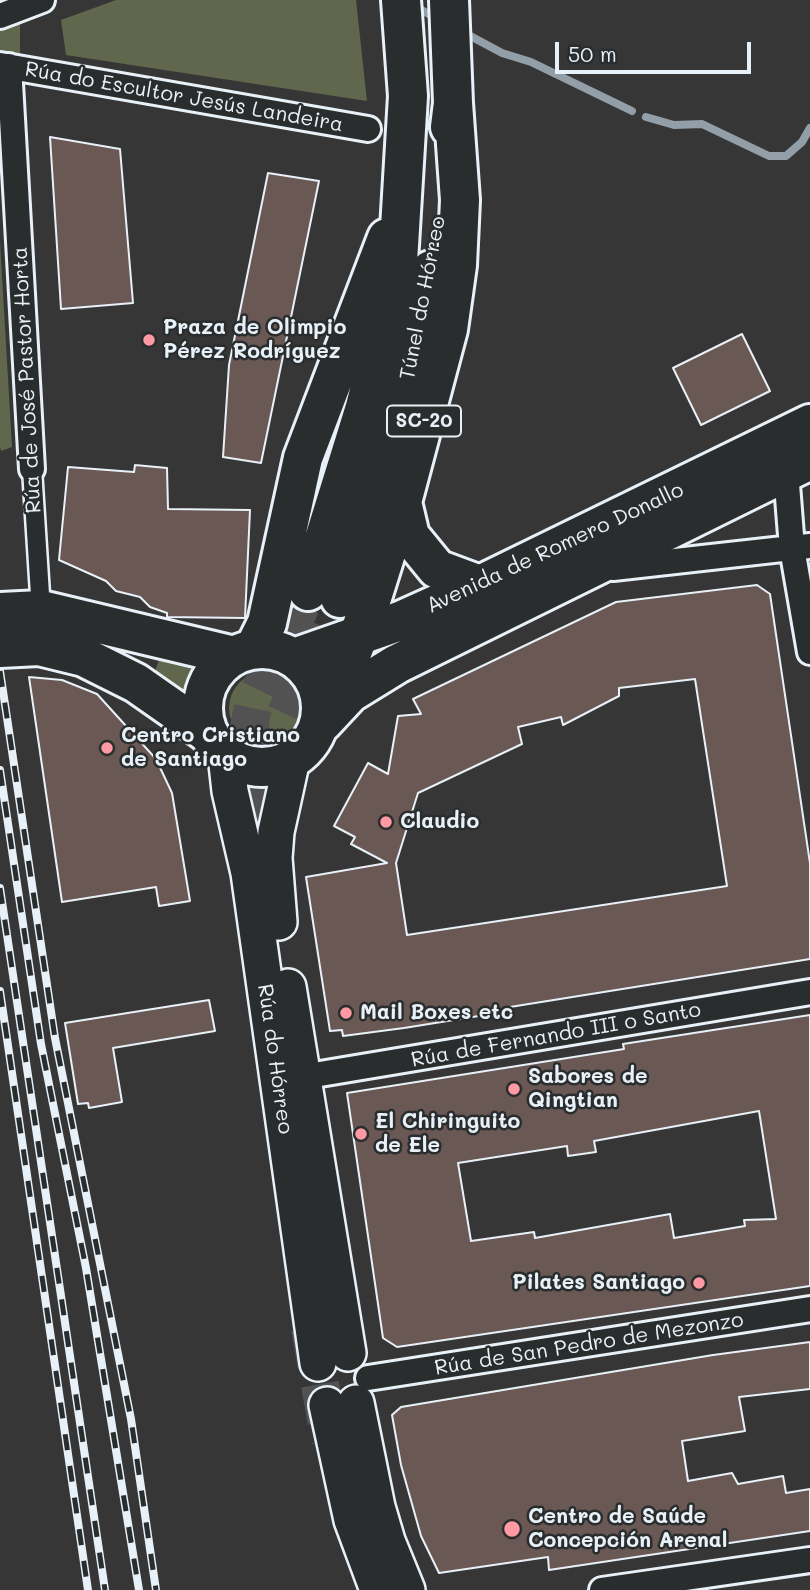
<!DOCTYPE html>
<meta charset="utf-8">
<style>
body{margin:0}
#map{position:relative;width:810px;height:1590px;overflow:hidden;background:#373636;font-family:Mali,sans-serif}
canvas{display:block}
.scale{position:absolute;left:555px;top:42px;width:196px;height:32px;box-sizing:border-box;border:4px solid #e8f1f8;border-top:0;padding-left:9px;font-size:21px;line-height:24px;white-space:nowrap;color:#e8f1f8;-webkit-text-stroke:5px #2a2d2e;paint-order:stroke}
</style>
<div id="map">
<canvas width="810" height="1590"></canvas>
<div class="scale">50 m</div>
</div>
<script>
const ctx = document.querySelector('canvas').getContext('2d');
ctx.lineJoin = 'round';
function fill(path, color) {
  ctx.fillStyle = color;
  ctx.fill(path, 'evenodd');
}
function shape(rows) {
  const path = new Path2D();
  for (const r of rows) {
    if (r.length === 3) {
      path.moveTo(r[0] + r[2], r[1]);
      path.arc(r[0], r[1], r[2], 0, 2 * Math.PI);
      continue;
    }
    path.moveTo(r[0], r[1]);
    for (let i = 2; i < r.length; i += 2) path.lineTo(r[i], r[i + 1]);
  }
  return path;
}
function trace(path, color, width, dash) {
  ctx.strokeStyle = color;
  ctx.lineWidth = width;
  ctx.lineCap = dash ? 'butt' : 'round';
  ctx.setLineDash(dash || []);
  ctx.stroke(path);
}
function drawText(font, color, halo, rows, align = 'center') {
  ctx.font = font + ' Mali,sans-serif';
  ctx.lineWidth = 5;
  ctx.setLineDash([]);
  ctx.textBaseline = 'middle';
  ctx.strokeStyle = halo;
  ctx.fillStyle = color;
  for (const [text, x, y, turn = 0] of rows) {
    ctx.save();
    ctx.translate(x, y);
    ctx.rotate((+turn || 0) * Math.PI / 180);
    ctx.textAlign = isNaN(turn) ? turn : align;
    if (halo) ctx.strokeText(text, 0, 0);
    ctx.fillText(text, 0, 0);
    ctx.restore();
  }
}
fill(shape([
 [116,0,356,0,367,101,66,55,61,20],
 [20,18,20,55,0,51,0,26],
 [0,242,12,447,1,451,0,446],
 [160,657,200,670,191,705,153,677],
 [265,708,36],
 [244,780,256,784,275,781,260,852]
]), '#61674d');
trace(shape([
 [414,6,440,20],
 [461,31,502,53,531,62,632,111],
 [646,117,674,125,702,124,769,156,786,156,802,142,810,128]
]), '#929fa9', 8);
const building = shape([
 [50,137,120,149,133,303,61,309,50,137],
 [268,173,319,181,261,463,223,457,229,365,268,173],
 [742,334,770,391,701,425,673,368,742,334],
 [135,465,167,468,168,509,250,510,245,618,167,617,167,613,150,607,140,597,116,591,106,581,59,560,68,467,134,472,135,465],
 [757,585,770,594,810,863,810,959,510,1007,510,1011,404,1028,343,1036,342,1030,330,1031,306,877,387,863,351,844,355,837,334,826,368,763,388,774,398,716,421,714,413,699,616,602,757,585],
 [695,679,727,886,407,935,396,863,418,793,522,744,518,727,561,717,563,725,619,696,619,688,695,679],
 [29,677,62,680,97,694,156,759,172,793,190,901,159,906,156,887,62,902,29,677],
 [209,1000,215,1031,113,1048,122,1102,89,1108,88,1103,78,1104,65,1023,209,1000],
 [810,1015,810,1286,397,1347,383,1338,347,1093,624,1049,623,1044,810,1015],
 [759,1111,776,1219,744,1220,745,1226,674,1238,670,1214,535,1238,534,1232,471,1241,458,1163,567,1146,568,1156,596,1152,594,1141,759,1111],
 [810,1342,810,1389,739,1397,745,1431,682,1441,688,1481,732,1473,738,1484,783,1476,786,1493,810,1489,810,1531,549,1570,548,1557,439,1573,421,1536,401,1465,392,1415,401,1407,713,1355,810,1342]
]);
fill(building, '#6a5854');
trace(building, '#e8f1f8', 2);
trace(shape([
 [233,801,254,703,308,591],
 [261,880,257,846,266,756,340,598],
 [310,1328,330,1441]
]), '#525253', 38, [38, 19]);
const pedestrian = shape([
 [32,469,41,610]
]);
const minor = shape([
 [0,16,42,0],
 [0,65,368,129],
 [9,66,32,469],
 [786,472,792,548,810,652],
 [613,568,810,546],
 [302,1077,810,992],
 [368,1378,810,1309],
 [602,1590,810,1560]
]);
const secondary = shape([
 [226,755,230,791,249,873,318,1363],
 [279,922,274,858,276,832,292,759],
 [288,987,348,1353],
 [356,1403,377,1507,387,1541,407,1590],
 [327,1405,352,1520,378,1590]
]);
const primary = shape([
 [0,612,41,610,234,656],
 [0,648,39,646,84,657,136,683,209,734],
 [262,708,59],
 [294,658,400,621,480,585,810,424],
 [323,722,350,693,397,664,810,460]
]);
const trunk = shape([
 [449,0,453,103,450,127],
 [402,502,410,536,437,569,480,585],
 [308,591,365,407,397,278,408,96,401,0],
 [340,598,399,418,425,307,431,270],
 [254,649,267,623,303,458,387,238],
 [319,726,342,680,369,607,402,502,448,329,457,265,460,200,453,103]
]);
trace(pedestrian, '#e8f1f8', 23);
trace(minor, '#e8f1f8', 30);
trace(secondary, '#e8f1f8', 40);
trace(primary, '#e8f1f8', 44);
trace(trunk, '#e8f1f8', 44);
trace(pedestrian, '#2a2d2e', 18);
trace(minor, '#2a2d2e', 24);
trace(secondary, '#2a2d2e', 35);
trace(primary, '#2a2d2e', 38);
trace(trunk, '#2a2d2e', 38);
const rail = shape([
 [0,671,55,1038,131,1419,156,1590],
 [0,770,41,1044,86,1268,139,1590],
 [0,888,105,1590],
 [0,991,88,1590]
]);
trace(rail, '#e8f1f8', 8);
trace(rail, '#2a2d2e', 5, [16]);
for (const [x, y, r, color] of [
 [149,340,7,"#ff9aa2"],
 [107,748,7,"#ff9aa2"],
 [386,822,7,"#ff9aa2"],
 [346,1013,7,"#ff9aa2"],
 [514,1089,7,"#ff9aa2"],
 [361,1134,7,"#ff9aa2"],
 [699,1283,7,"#ff9aa2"],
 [512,1529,9,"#ff9aa2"]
]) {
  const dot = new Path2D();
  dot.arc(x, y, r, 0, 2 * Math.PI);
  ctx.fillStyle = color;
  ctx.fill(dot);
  trace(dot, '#2a2d2e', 2.5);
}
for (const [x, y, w] of [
 [424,421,74]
]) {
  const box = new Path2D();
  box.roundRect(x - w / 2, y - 15.5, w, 31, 5);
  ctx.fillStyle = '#2a2d2e';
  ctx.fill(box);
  trace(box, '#e8f1f8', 2);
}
drawText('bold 19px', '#e8f1f8', null, [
 ["SC-20",424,421]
]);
drawText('21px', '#e8f1f8', '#2a2d2e', [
 ["Rúa do Escultor Jesús Landeira",184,97,10],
 ["Túnel do Hórreo",423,298,-79],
 ["Rúa de José Pastor Horta",27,380,-93],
 ["Avenida de Romero Donallo",555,548,-25],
 ["Rúa de Fernando III o Santo",556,1035,-10],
 ["Rúa do Hórreo",275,1059,82],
 ["Rúa de San Pedro de Mezonzo",589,1344,-9]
]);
drawText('bold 21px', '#e8f1f8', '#2a2d2e', [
 ["Praza de Olimpio",163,328],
 ["Pérez Rodríguez",163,352],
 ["Centro Cristiano",121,736],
 ["de Santiago",121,760],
 ["Claudio",400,822],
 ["Mail Boxes etc",360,1013],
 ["Sabores de",528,1077],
 ["Qingtian",528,1101],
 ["El Chiringuito",375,1122],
 ["de Ele",375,1146],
 ["Pilates Santiago",685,1283,"right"],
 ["Centro de Saúde",528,1517],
 ["Concepción Arenal",528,1541]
], 'left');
</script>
